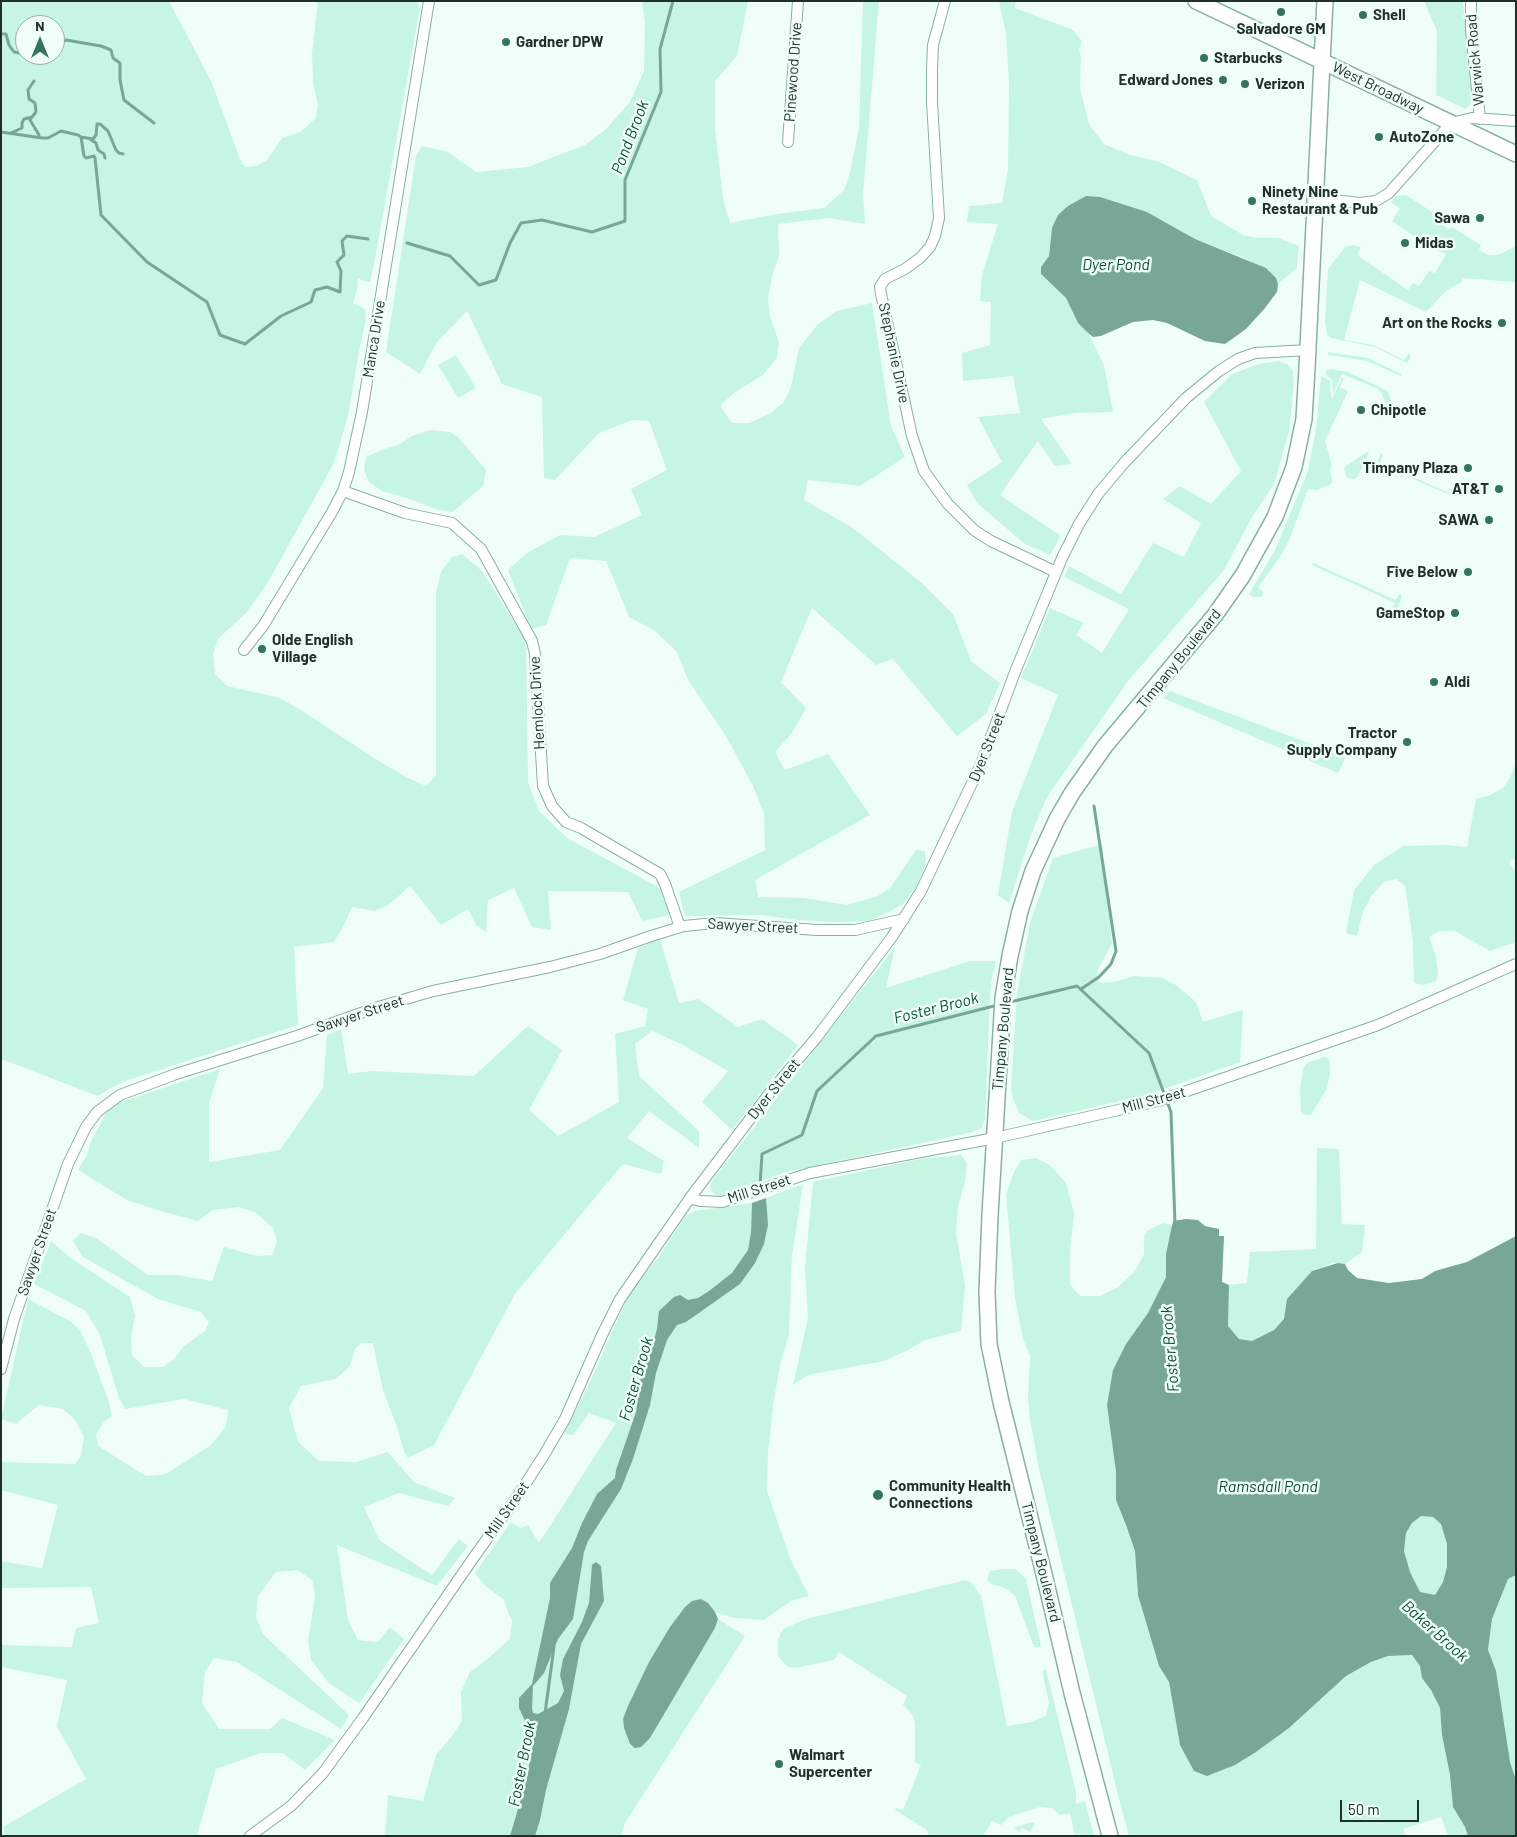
<!DOCTYPE html>
<style>
body{margin:0}
#map{position:relative;width:1517px;height:1837px;overflow:hidden;background:#effff8;font-family:Barlow,sans-serif}
canvas{display:block}
.frame{position:absolute;inset:0;border:2px solid #1f2f29;pointer-events:none}
.north{position:absolute;left:15px;top:15px;width:50px;height:50px;box-sizing:border-box;background:#effff8;border:1px solid #9caca5;border-radius:50%;rotate:0deg;font-size:14px;font-weight:700;line-height:20px;text-align:center;color:#1f2f29}
.north::after{content:'';display:block;margin:auto;width:18px;height:22px;background:#36725d;clip-path:polygon(50% 0,100% 100%,50% 72%,0 100%)}
.scale{position:absolute;left:1340px;top:1800px;width:79px;height:22px;box-sizing:border-box;border:2px solid #1f2f29;border-top:0;padding-left:6px;font-size:15px;line-height:18px;white-space:nowrap;color:#1f2f29;-webkit-text-stroke:4px #effff8;paint-order:stroke}
</style>
<div id="map">
<canvas width="1517" height="1837"></canvas>
<div class="frame"></div>
<div class="north">N</div>
<div class="scale">50 m</div>
</div>
<script>
const ctx = document.querySelector('canvas').getContext('2d');
ctx.lineJoin = 'round';
function fill(path, color) {
  ctx.fillStyle = color;
  ctx.fill(path, 'evenodd');
}
function shape(rows) {
  const path = new Path2D();
  for (const r of rows) {
    path.moveTo(r[0], r[1]);
    for (let i = 2; i < r.length; i += 2) path.lineTo(r[i], r[i + 1]);
  }
  return path;
}
function trace(path, color, width, dash) {
  ctx.strokeStyle = color;
  ctx.lineWidth = width;
  ctx.lineCap = dash ? 'butt' : 'round';
  ctx.setLineDash(dash || []);
  ctx.stroke(path);
}
function drawText(font, color, halo, rows, align = 'center') {
  ctx.font = font + ' Barlow,sans-serif';
  ctx.lineWidth = 5;
  ctx.setLineDash([]);
  ctx.textBaseline = 'middle';
  ctx.strokeStyle = halo;
  ctx.fillStyle = color;
  for (const [text, x, y, turn = 0] of rows) {
    ctx.save();
    ctx.translate(x, y);
    ctx.rotate((+turn || 0) * Math.PI / 180);
    ctx.textAlign = isNaN(turn) ? turn : align;
    if (halo) ctx.strokeText(text, 0, 0);
    ctx.fillText(text, 0, 0);
    ctx.restore();
  }
}
fill(shape([
 [1,1,169,1,212,83,240,159,245,167,257,166,267,160,282,138,300,132,316,118,318,105,313,82,312,53,318,1,417,1,420,8,374,264,370,282,363,281,358,278,358,286,353,303,365,309,366,319,360,346,348,416,334,463,267,584,246,613,218,639,213,654,215,674,227,686,280,698,304,712,374,758,406,777,426,786,436,775,436,593,441,572,452,557,462,554,482,571,526,641,528,782,539,811,567,838,660,888,670,915,642,921,628,892,548,891,551,930,532,927,514,888,488,900,486,932,476,925,468,909,441,925,410,886,388,905,375,911,352,907,344,925,334,942,294,947,298,1025,128,1080,109,1089,98,1096,1,1059],
 [25,25,55,25,55,55,25,55],
 [642,1,748,1,737,56,715,81,715,128,723,199,730,223,777,214,824,208,844,190,850,173,859,128,863,1,879,1,863,195,865,224,829,218,778,224,779,256,772,276,768,299,770,317,779,342,777,358,763,375,734,393,722,404,721,407,732,423,749,423,771,413,784,402,791,387,799,348,818,324,837,311,872,303,891,426,905,457,860,486,808,480,804,500,853,528,923,584,953,614,971,661,1000,683,986,714,957,736,893,659,876,665,812,608,781,682,806,708,792,733,775,752,785,770,828,754,870,815,755,880,758,897,804,898,847,905,878,896,890,888,916,850,925,851,926,865,916,887,903,904,885,914,868,921,837,922,798,920,761,915,685,916,679,892,765,850,764,813,753,786,726,736,688,680,677,652,655,631,629,617,606,561,570,558,546,625,531,629,508,570,527,553,560,535,594,537,642,515,631,489,667,470,649,421,632,420,599,433,555,480,544,478,542,397,502,384,467,311,437,342,420,374,386,352,416,156,422,146,448,152,476,172,528,167,585,145,605,130,630,102,644,71,645,23],
 [999,1,1016,1,1015,8,1073,30,1082,41,1079,50,1081,57,1080,88,1089,124,1104,144,1130,155,1157,161,1197,180,1211,216,1243,235,1256,238,1278,238,1299,246,1297,268,1278,284,1276,278,1247,259,1195,239,1147,212,1052,228,1049,256,1041,267,1041,274,1066,298,1078,323,1088,333,1104,365,1113,412,1076,413,1041,419,1072,464,1055,466,1038,441,1000,495,1061,536,1050,555,1025,544,977,503,967,485,1002,462,978,417,1020,413,1013,376,963,381,962,353,990,345,991,302,980,301,982,275,998,224,967,222,969,206,1002,203,1008,169,1009,83,1006,33],
 [1424,1,1463,1,1471,88,1471,103,1466,109,1436,95,1437,31],
 [1406,195,1435,214,1441,224,1449,229,1452,227,1481,245,1479,250,1488,255,1498,255,1516,246,1516,282,1462,278,1462,282,1447,290,1426,312,1360,280,1344,340,1373,345,1404,360,1409,353,1411,357,1407,363,1375,347,1331,338,1327,334,1325,321,1328,269,1345,247,1354,245,1361,247,1357,255,1408,290,1413,283,1419,286,1429,271,1435,273,1446,254,1429,247,1392,221,1400,208,1391,203,1396,196],
 [1328,352,1368,358,1401,374,1401,376,1367,361,1328,355],
 [456,355,476,388,458,398,438,365],
 [1278,361,1287,364,1293,371,1294,383,1289,432,1274,484,1252,517,1224,570,1128,681,1047,797,1031,835,1009,903,998,895,1012,812,1058,695,1021,678,1050,608,1084,623,1076,635,1102,653,1129,609,1064,577,1069,566,1121,594,1153,543,1184,557,1201,523,1163,499,1180,486,1211,504,1241,471,1204,402,1232,374,1259,364],
 [1331,369,1348,372,1388,391,1391,401,1384,418,1382,417,1386,409,1385,402,1382,394,1378,389,1342,374,1333,394,1332,380,1325,373,1326,370],
 [1321,376,1330,381,1331,397,1333,397,1342,377,1344,378,1340,387,1348,391,1325,441,1332,466,1330,470,1332,482,1329,485,1317,490,1308,489,1290,538,1282,554,1258,588,1264,592,1261,597,1253,597,1249,594,1275,550,1308,471,1316,429],
 [430,430,450,432,458,437,486,470,483,486,453,512,438,510,410,499,382,491,369,482,364,470,366,457,384,449,398,445,412,436],
 [1367,452,1369,453,1358,476,1354,479,1347,478,1344,469,1346,466],
 [1381,453,1383,454,1380,462,1451,494,1450,495,1379,464,1374,471],
 [1313,563,1396,600,1399,594,1401,594,1402,596,1397,611,1392,609,1395,603,1312,565],
 [1170,691,1346,757,1338,773,1163,698],
 [1516,762,1516,860,1512,859,1509,863,1516,870,1516,942,1490,951,1455,931,1439,931,1429,937,1436,956,1438,973,1436,981,1424,985,1414,983,1413,942,1405,886,1396,879,1384,882,1372,895,1363,911,1357,936,1346,933,1354,890,1374,865,1403,846,1445,845,1467,847,1476,799,1490,795,1503,788,1511,776],
 [1102,844,1112,944,1098,969,1097,979,1100,983,1114,982,1134,976,1162,978,1176,985,1196,1002,1203,1022,1243,1010,1240,1062,1147,1095,1033,1121,1019,1113,1013,1099,1011,1087,1017,994,1030,923,1053,858],
 [660,939,679,1003,698,999,738,1027,762,1019,798,1045,732,1130,702,1102,728,1071,681,1044,652,1031,635,1044,639,1076,699,1131,699,1148,649,1111,627,1138,664,1161,661,1174,623,1164,515,1294,434,1445,408,1458,404,1452,397,1427,383,1390,373,1343,361,1343,355,1349,350,1366,336,1379,301,1386,289,1408,298,1442,319,1461,356,1462,388,1452,414,1482,455,1498,448,1506,399,1493,364,1507,379,1540,432,1575,459,1539,468,1546,437,1586,337,1545,348,1620,358,1640,378,1642,390,1627,404,1639,359,1703,329,1683,311,1660,308,1641,315,1597,313,1581,298,1570,276,1572,258,1596,256,1617,263,1634,349,1715,341,1729,237,1662,214,1658,205,1672,202,1703,219,1729,270,1729,282,1718,335,1740,305,1770,283,1753,260,1753,216,1769,197,1836,5,1836,3,1827,86,1779,57,1726,67,1680,1,1667,1,1645,72,1647,76,1628,99,1623,91,1587,1,1588,1,1561,42,1568,58,1505,1,1490,1,1462,75,1464,81,1456,84,1437,75,1420,63,1409,39,1405,16,1424,1,1419,28,1299,70,1321,80,1330,90,1351,109,1402,112,1416,103,1423,96,1435,98,1446,146,1476,166,1474,211,1445,226,1426,228,1410,184,1399,125,1409,119,1398,100,1335,86,1311,34,1284,51,1241,69,1257,130,1297,135,1316,131,1338,132,1355,144,1367,163,1367,174,1359,184,1346,205,1331,209,1322,201,1312,158,1299,83,1257,73,1241,81,1233,96,1238,148,1275,176,1275,212,1281,224,1247,257,1256,272,1255,277,1242,273,1228,256,1213,239,1207,213,1210,198,1221,164,1212,127,1200,78,1170,87,1155,91,1141,108,1110,118,1103,220,1069,209,1103,209,1162,280,1150,323,1088,327,1035,341,1029,348,1074,372,1071,474,1076,528,1026,562,1050,529,1110,558,1136,619,1102,615,1034,645,1026,648,1009,623,1000,638,948],
 [895,947,886,988,970,961,996,961,992,977,990,996,986,1100,985,1118,982,1128,969,1133,786,1172,720,1196,714,1194,710,1189,712,1181],
 [1324,1057,1328,1058,1330,1062,1330,1073,1327,1088,1311,1115,1305,1115,1301,1111,1300,1090,1303,1069,1307,1063],
 [1317,1148,1339,1149,1342,1224,1365,1225,1362,1252,1345,1264,1333,1263,1312,1271,1287,1299,1285,1319,1274,1330,1252,1341,1239,1339,1228,1326,1229,1285,1247,1283,1250,1252,1316,1249],
 [961,1155,967,1163,965,1182,958,1207,956,1233,965,1285,961,1331,925,1340,908,1350,884,1361,808,1375,793,1385,808,1318,805,1267,813,1182,920,1159],
 [1036,1158,1050,1165,1066,1183,1074,1213,1070,1252,1070,1285,1080,1296,1100,1296,1117,1288,1135,1271,1144,1254,1144,1237,1148,1230,1163,1223,1173,1225,1166,1254,1166,1277,1148,1313,1126,1344,1114,1370,1107,1405,1116,1472,1116,1500,1126,1525,1135,1551,1138,1595,1159,1666,1169,1682,1180,1745,1256,1752,1289,1728,1346,1676,1371,1662,1388,1656,1412,1655,1420,1666,1422,1678,1431,1690,1440,1708,1442,1735,1450,1775,1453,1807,1465,1827,1468,1836,1448,1836,1441,1817,1403,1829,1406,1836,1129,1836,1119,1799,1039,1469,1030,1419,1028,1397,1030,1356,1023,1339,1015,1298,1006,1194,1014,1172,1021,1160],
 [803,1184,792,1256,789,1335,780,1365,774,1399,768,1451,767,1491,790,1558,809,1596,791,1601,764,1620,734,1618,715,1612,708,1603,685,1607,649,1662,623,1719,624,1728,641,1747,650,1738,715,1628,718,1619,745,1636,625,1823,621,1836,385,1836,388,1795,423,1801,436,1755,452,1736,462,1721,461,1692,470,1672,484,1662,510,1639,512,1621,503,1599,484,1585,475,1573,511,1522,521,1528,528,1525,539,1543,616,1423,589,1413,573,1435,564,1434,591,1380,629,1294,660,1255,685,1217,695,1211,752,1203,751,1232,748,1250,741,1263,751,1254,766,1198],
 [1421,1515,1433,1517,1441,1524,1447,1544,1447,1567,1443,1582,1435,1595,1420,1592,1410,1572,1404,1551,1406,1533,1412,1523],
 [1004,1569,1016,1569,1026,1579,1041,1647,1034,1647,1015,1596,1005,1588,991,1584,987,1579,990,1571],
 [1516,1575,1516,1780,1510,1762,1488,1650,1492,1619,1508,1579],
 [966,1580,972,1583,981,1596,1007,1726,1031,1722,1046,1716,1049,1703,1042,1671,1046,1669,1076,1792,1076,1804,1085,1801,1094,1836,1076,1836,1083,1833,1075,1835,1070,1813,1060,1815,1052,1808,1040,1807,1009,1817,1001,1825,992,1821,983,1836,929,1836,927,1830,895,1810,896,1808,903,1810,921,1765,914,1762,915,1757,915,1723,912,1714,903,1705,907,1696,839,1652,834,1660,795,1668,788,1667,778,1656,778,1639,783,1629,806,1619],
 [1032,1822,1035,1824,1030,1832,1022,1828,1020,1832,1014,1828]
]), '#c6f5e2');
fill(shape([
 [1086,196,1100,197,1147,212,1195,239,1266,268,1276,278,1278,284,1277,292,1265,308,1246,329,1225,344,1205,341,1167,323,1153,320,1133,322,1101,336,1093,337,1088,333,1078,323,1066,298,1041,274,1041,267,1049,256,1052,228,1058,215,1068,206],
 [766,1198,768,1225,764,1244,755,1263,740,1284,686,1322,677,1325,667,1340,656,1373,650,1405,633,1459,621,1489,588,1541,584,1552,573,1619,558,1639,544,1673,533,1686,532,1708,533,1713,538,1714,558,1703,564,1691,560,1675,563,1659,582,1622,589,1603,592,1565,596,1562,601,1566,604,1601,581,1644,569,1709,546,1790,540,1820,535,1836,510,1836,526,1782,534,1738,534,1727,525,1721,519,1708,519,1698,532,1684,550,1598,550,1583,572,1548,582,1523,597,1494,615,1478,616,1470,636,1412,642,1369,650,1354,657,1329,659,1311,674,1297,680,1295,688,1300,698,1298,709,1291,732,1273,748,1250,751,1232,752,1203],
 [1186,1219,1198,1220,1205,1226,1219,1229,1219,1236,1224,1236,1222,1282,1229,1285,1228,1326,1239,1339,1252,1341,1274,1330,1284,1319,1287,1299,1312,1271,1338,1263,1345,1264,1348,1270,1357,1278,1389,1283,1422,1279,1435,1271,1467,1262,1516,1236,1516,1575,1508,1579,1492,1619,1488,1650,1496,1671,1510,1762,1516,1780,1516,1836,1468,1836,1465,1827,1453,1807,1450,1775,1442,1735,1440,1708,1431,1690,1422,1678,1420,1666,1412,1655,1388,1656,1371,1662,1346,1676,1289,1728,1256,1752,1235,1765,1207,1776,1194,1771,1180,1745,1169,1682,1159,1666,1138,1595,1135,1551,1126,1525,1116,1500,1116,1472,1107,1405,1113,1370,1126,1344,1148,1313,1166,1277,1166,1254,1173,1221],
 [1421,1516,1433,1517,1441,1524,1447,1544,1447,1567,1443,1582,1435,1595,1420,1592,1410,1572,1404,1551,1406,1533,1412,1523],
 [701,1599,708,1603,715,1612,718,1619,715,1628,650,1738,641,1747,635,1748,630,1744,624,1728,623,1719,628,1706,649,1662,670,1627,685,1607,692,1601]
]), '#78a794');
trace(shape([
 [1,34,6,34,9,45,14,52,19,53,25,52],
 [55,47,66,40,101,46,111,50,113,58,120,63,120,80,124,100,154,123],
 [32,117,30,120,39,135,38,137],
 [1,132,42,138,48,138,61,131,78,135,81,137,84,156,86,158,94,156,95,158,101,215,147,262,207,302,220,335,245,344,281,316,311,302,315,290,327,287,340,292,341,271,337,262,344,255,342,241,347,236,368,239],
 [11,133,22,128,22,123,24,119,32,117,36,112,35,103,29,99,28,90,34,81],
 [81,137,93,139,96,135,97,124,100,124,108,131,116,150,119,153,123,154],
 [90,139,96,143,98,150,104,154,105,158],
 [407,243,450,256,479,285,496,280,510,243,521,223,542,220,592,232,625,221,625,180,661,92,660,49,673,1],
 [1081,989,1099,977,1111,964,1116,951,1094,806],
 [1006,1003,1077,986,1149,1053,1171,1112,1175,1224],
 [760,1186,762,1154,802,1135,817,1091,876,1036,998,1005],
 [545,1713,554,1647]
]), '#78a794', 3);
const street = shape([
 [945,1,933,45,932,70,932,102,939,218,935,236,930,247,920,258,905,269,885,279,880,287,881,294,912,436,924,471,947,503,974,530,991,541,1056,572],
 [1471,1,1471,30,1480,119],
 [788,142,798,1],
 [1316,198,1360,203,1376,201,1389,193,1451,123,1472,118,1516,121],
 [343,491,405,513,452,523,481,549,532,641,535,654,543,786,552,806,566,822,581,828,660,874,665,884,680,927],
 [244,650,263,626,332,512,343,491,349,472,362,412,429,1],
 [690,1198,700,1201,722,1202,810,1173,995,1138,1158,1101,1378,1025,1516,964],
 [1,1369,14,1319,68,1164,86,1127,97,1112,120,1095,176,1074,297,1036,375,1008,433,991,550,967,600,954,651,936,684,926,715,923,817,930,855,930,904,919],
 [250,1836,291,1806,323,1773,363,1718,474,1557,517,1497,544,1455,565,1419,602,1335,620,1299,690,1198,772,1090,817,1037,892,937,921,891,981,764,1015,672,1062,558,1079,524,1098,494,1124,463,1186,398,1219,371,1238,359,1255,353,1308,350]
]);
const secondary = shape([
 [1196,1,1516,154],
 [1110,1836,1072,1693,1044,1574,1001,1402,989,1344,987,1292,990,1215,1003,998,1010,956,1020,911,1033,871,1057,819,1072,793,1105,746,1215,615,1243,575,1275,517,1294,467,1304,419,1307,368,1325,1]
]);
trace(street, '#89b0a0', 12);
trace(secondary, '#89b0a0', 18);
trace(street, '#fff', 10);
trace(secondary, '#fff', 15);
for (const [x, y, r, color] of [
 [1281,12,5,"#36725d"],
 [1363,15,5,"#36725d"],
 [506,42,5,"#36725d"],
 [1204,58,5,"#36725d"],
 [1223,80,5,"#36725d"],
 [1245,84,5,"#36725d"],
 [1379,137,5,"#36725d"],
 [1252,201,5,"#36725d"],
 [1480,218,5,"#36725d"],
 [1405,243,5,"#36725d"],
 [1502,323,5,"#36725d"],
 [1361,410,5,"#36725d"],
 [1468,468,5,"#36725d"],
 [1499,489,5,"#36725d"],
 [1489,520,5,"#36725d"],
 [1468,572,5,"#36725d"],
 [1455,613,5,"#36725d"],
 [262,649,5,"#36725d"],
 [1434,682,5,"#36725d"],
 [1407,742,5,"#36725d"],
 [878,1495,6,"#36725d"],
 [779,1764,5,"#36725d"]
]) {
  const dot = new Path2D();
  dot.arc(x, y, r, 0, 2 * Math.PI);
  ctx.fillStyle = color;
  ctx.fill(dot);
  trace(dot, '#effff8', 2);
}
drawText('bold 15px', '#1f2f29', '#effff8', [
 ["Shell",1373,15],
 ["Salvadore GM",1281,29,"center"],
 ["Gardner DPW",516,42],
 ["Starbucks",1214,58],
 ["Edward Jones",1213,80,"right"],
 ["Verizon",1255,84],
 ["AutoZone",1389,137],
 ["Ninety Nine",1262,192],
 ["Restaurant & Pub",1262,209],
 ["Sawa",1470,218,"right"],
 ["Midas",1415,243],
 ["Art on the Rocks",1492,323,"right"],
 ["Chipotle",1371,410],
 ["Timpany Plaza",1458,468,"right"],
 ["AT&T",1489,489,"right"],
 ["SAWA",1479,520,"right"],
 ["Five Below",1458,572,"right"],
 ["GameStop",1445,613,"right"],
 ["Olde English",272,640],
 ["Village",272,657],
 ["Aldi",1444,682],
 ["Tractor",1397,733,"right"],
 ["Supply Company",1397,750,"right"],
 ["Community Health",889,1486],
 ["Connections",889,1503],
 ["Walmart",789,1755],
 ["Supercenter",789,1772]
], 'left');
drawText('15px', '#1f2f29', '#effff8', [
 ["Warwick Road",1475,60,-95],
 ["Pinewood Drive",793,72,-86],
 ["West Broadway",1378,88,26],
 ["Manca Drive",374,339,-81],
 ["Stephanie Drive",894,353,78],
 ["Timpany Boulevard",1179,659,-51],
 ["Hemlock Drive",537,703,-93],
 ["Dyer Street",987,747,-68],
 ["Sawyer Street",753,926,3],
 ["Sawyer Street",360,1014,-18],
 ["Timpany Boulevard",1003,1029,-85],
 ["Dyer Street",774,1089,-51],
 ["Mill Street",1154,1100,-15],
 ["Mill Street",759,1189,-18],
 ["Sawyer Street",37,1252,-71],
 ["Mill Street",507,1510,-55],
 ["Timpany Boulevard",1041,1562,76]
]);
drawText('italic 16px', '#0d4d3a', '#effff8', [
 ["Pond Brook",630,137,-69],
 ["Dyer Pond",1116,265],
 ["Foster Brook",936,1008,-14],
 ["Foster Brook",1170,1349,-95],
 ["Foster Brook",636,1379,-74],
 ["Ramsdall Pond",1268,1487],
 ["Baker Brook",1435,1631,42],
 ["Foster Brook",522,1764,-79]
]);
</script>
